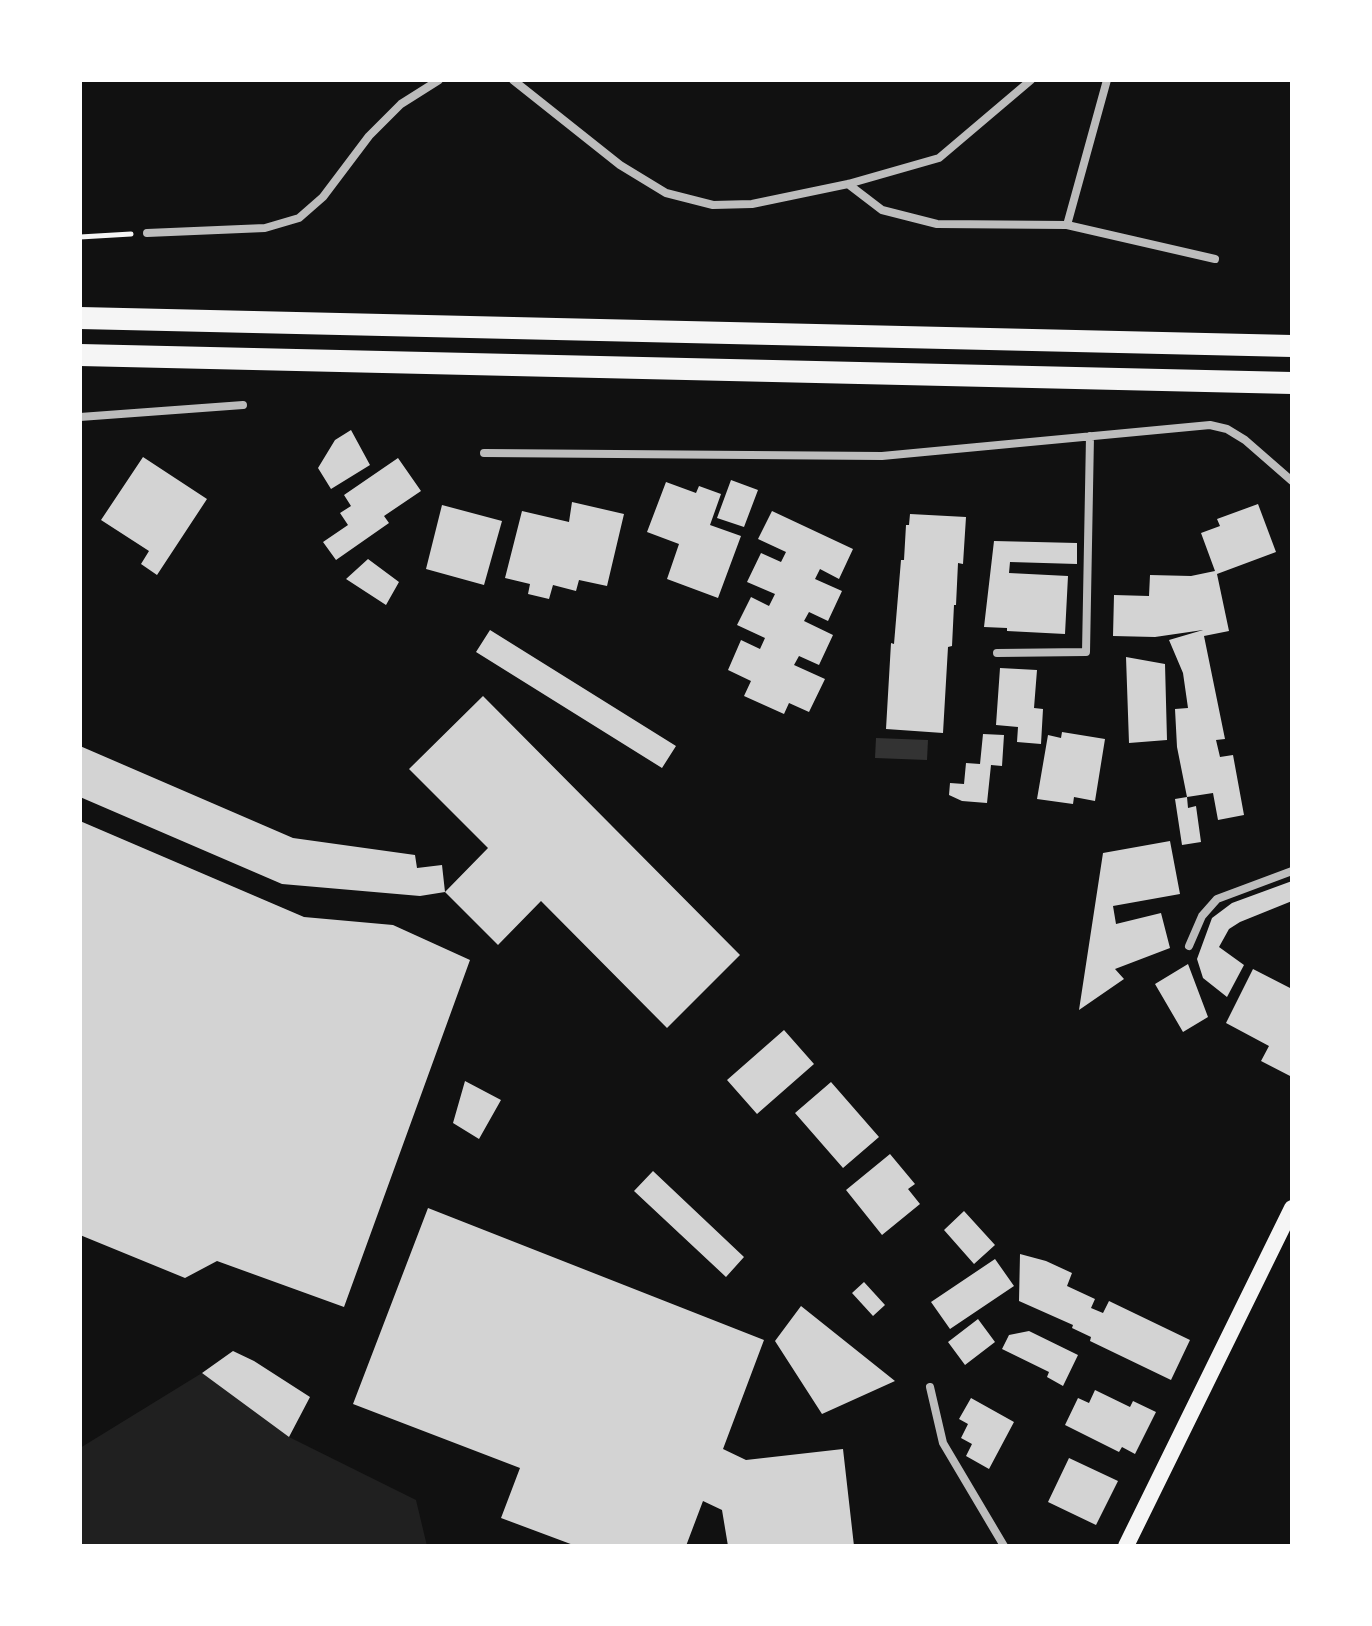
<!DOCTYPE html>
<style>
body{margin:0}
#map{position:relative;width:1372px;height:1626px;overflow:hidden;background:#111;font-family:"Roboto Condensed",sans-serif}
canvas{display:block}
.frame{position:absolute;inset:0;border:82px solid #fff;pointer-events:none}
</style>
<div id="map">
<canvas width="1372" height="1626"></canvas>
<div class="frame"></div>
</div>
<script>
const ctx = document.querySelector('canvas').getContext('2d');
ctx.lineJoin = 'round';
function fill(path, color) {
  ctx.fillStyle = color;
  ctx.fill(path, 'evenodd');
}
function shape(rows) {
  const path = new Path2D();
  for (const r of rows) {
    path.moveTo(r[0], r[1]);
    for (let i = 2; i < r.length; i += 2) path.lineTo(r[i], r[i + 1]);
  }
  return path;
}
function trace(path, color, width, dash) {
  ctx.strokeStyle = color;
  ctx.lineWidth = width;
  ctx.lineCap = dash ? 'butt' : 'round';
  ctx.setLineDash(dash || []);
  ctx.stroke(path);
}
fill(shape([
 [202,1373,289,1437,416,1500,427,1546,80,1546,80,1448]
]), '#202020');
fill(shape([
 [876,738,928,740,927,760,875,758]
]), '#333');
fill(shape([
 [351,430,370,465,331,489,318,468,335,440],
 [143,457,207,499,157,575,141,564,149,551,101,520],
 [398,458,421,491,384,516,389,523,336,560,323,542,348,525,340,513,351,506,344,495],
 [731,480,758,490,744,527,717,518],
 [666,482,696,493,699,486,721,494,710,525,741,536,718,598,667,579,679,544,647,532],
 [572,502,624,514,607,586,579,580,576,591,553,585,549,599,528,594,530,584,505,578,522,511,569,522],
 [1258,504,1276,552,1217,574,1229,631,1204,636,1225,739,1216,740,1220,757,1233,755,1244,815,1218,820,1213,793,1187,797,1177,747,1175,709,1188,708,1183,673,1169,640,1203,630,1155,637,1113,636,1114,595,1149,596,1150,575,1191,576,1215,571,1201,533,1220,526,1217,519],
 [442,505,502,521,484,585,426,569],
 [772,511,853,549,839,579,820,569,815,579,842,591,828,621,809,612,804,621,833,635,819,665,799,656,794,665,825,679,809,712,789,703,784,714,744,696,751,681,728,670,741,640,760,649,765,638,737,625,751,597,769,606,775,594,747,582,761,553,781,562,786,552,758,539],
 [910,514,966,517,963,564,958,563,956,605,954,605,952,646,948,647,943,733,886,729,891,643,894,644,901,560,904,560,906,525,909,525],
 [994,541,1077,543,1077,564,1010,562,1009,573,1068,576,1065,634,1007,631,1007,628,984,627],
 [368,559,399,582,386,605,346,579],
 [490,630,676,746,662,768,476,652],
 [1126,657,1165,664,1167,740,1129,743],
 [1000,668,1037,670,1034,708,1043,709,1041,744,1017,742,1018,727,996,725],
 [483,696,740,955,667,1028,541,901,498,945,445,892,488,848,409,769],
 [1062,732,1105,739,1095,801,1074,797,1073,804,1037,799,1048,735,1061,738],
 [983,734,1004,735,1002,766,991,765,987,803,962,801,949,795,950,783,964,784,966,763,980,764],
 [80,746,293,838,415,855,417,868,442,865,445,892,420,896,282,884,80,797],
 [1187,797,1188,808,1196,806,1201,842,1182,845,1175,799],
 [80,821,304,917,393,925,470,960,344,1307,217,1261,185,1278,80,1235],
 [1170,841,1180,894,1113,906,1116,924,1161,913,1170,948,1115,969,1124,979,1079,1010,1103,853],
 [1292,881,1292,901,1240,922,1229,929,1219,947,1244,965,1227,997,1203,978,1197,959,1212,918,1232,903],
 [1188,964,1208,1017,1183,1032,1155,984],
 [1253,969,1292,989,1292,1077,1261,1061,1269,1046,1226,1023],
 [784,1030,814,1064,757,1114,727,1080],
 [465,1081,501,1100,479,1139,453,1123],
 [831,1082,879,1137,843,1168,795,1113],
 [890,1154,915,1184,908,1189,920,1204,882,1235,846,1190],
 [653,1171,744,1257,726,1277,634,1191],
 [428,1208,764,1340,723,1449,746,1460,843,1449,854,1546,728,1546,722,1510,703,1501,686,1546,576,1546,501,1518,520,1468,353,1404],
 [964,1211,995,1245,974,1264,944,1230],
 [1020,1254,1046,1261,1072,1273,1067,1286,1095,1299,1091,1308,1103,1313,1109,1301,1190,1340,1171,1380,1090,1341,1091,1337,1072,1328,1073,1325,1019,1301],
 [995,1259,1014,1286,950,1329,931,1302],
 [864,1282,885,1305,873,1316,852,1293],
 [801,1306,895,1381,822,1414,775,1341],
 [978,1319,995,1342,965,1365,948,1342],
 [1029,1331,1078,1355,1063,1386,1047,1377,1049,1372,1002,1349,1009,1335],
 [233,1351,254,1361,310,1397,289,1437,202,1373],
 [1095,1390,1130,1407,1133,1401,1156,1412,1135,1454,1122,1447,1119,1452,1065,1425,1078,1398,1089,1403],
 [971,1398,1014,1422,989,1469,966,1456,972,1444,961,1438,968,1424,959,1419],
 [1069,1458,1118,1481,1096,1525,1048,1502]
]), '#d3d3d3');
trace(shape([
 [80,237,131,234]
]), '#f5f5f5', 5);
trace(shape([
 [513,80,620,165,666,193,713,205,752,204,848,184,939,158,1031,80],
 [848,184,882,210,937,224,1067,225,1215,259],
 [1067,225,1107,80],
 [147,233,265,228,299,218,323,197,369,136,401,104,439,80],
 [80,417,243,405],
 [484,453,882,456,1210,425,1227,429,1245,440,1292,481],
 [997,653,1086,652,1090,436],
 [1189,946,1202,916,1217,899,1292,871],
 [930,1387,943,1443,1004,1546]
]), '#bcbcbc', 8);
trace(shape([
 [1126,1546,1292,1208]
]), '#f5f5f5', 16);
trace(shape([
 [80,318,1292,346],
 [80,355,1292,383]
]), '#f5f5f5', 22);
</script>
